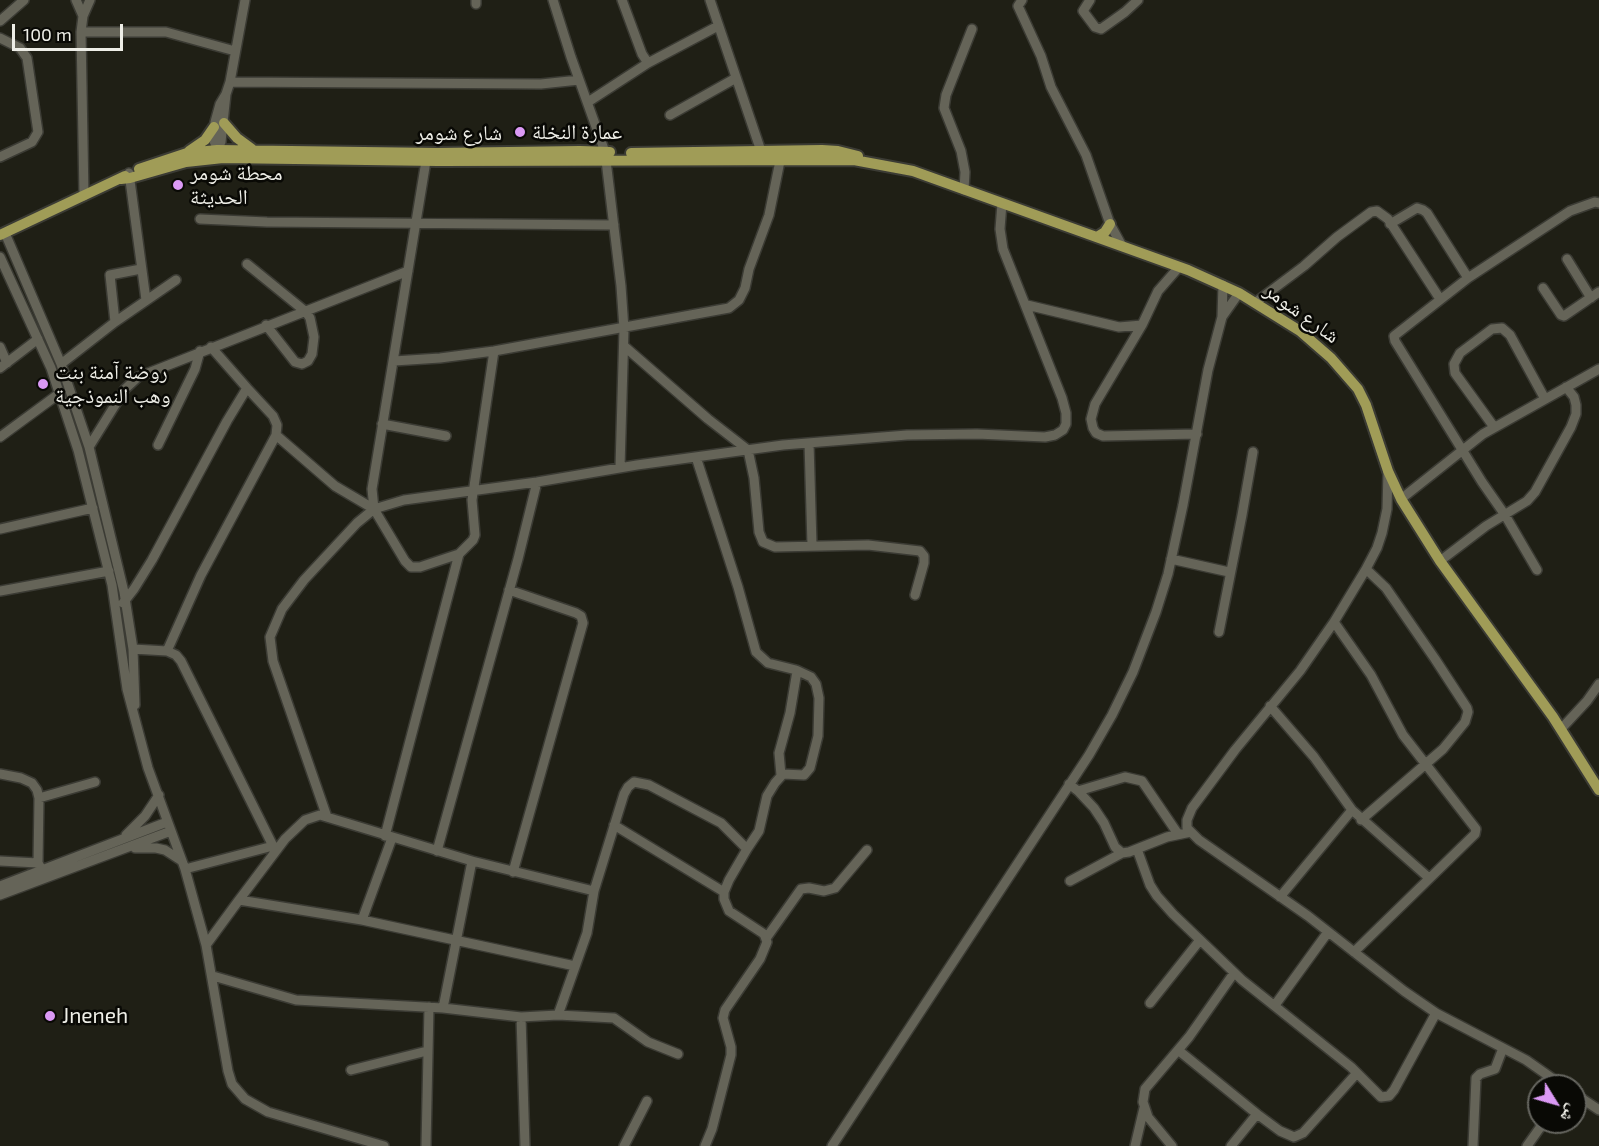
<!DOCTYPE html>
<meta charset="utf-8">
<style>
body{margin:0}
#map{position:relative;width:1599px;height:1146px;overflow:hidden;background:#1f1f15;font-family:"Exo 2","Noto Naskh Arabic",sans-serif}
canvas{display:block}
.north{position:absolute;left:1527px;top:1074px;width:60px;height:60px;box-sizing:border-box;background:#090905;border:2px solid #65655f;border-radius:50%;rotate:127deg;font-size:16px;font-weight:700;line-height:24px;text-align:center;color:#eeeee7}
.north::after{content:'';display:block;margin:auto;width:21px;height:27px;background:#db99f5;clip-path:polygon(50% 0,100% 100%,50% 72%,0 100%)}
.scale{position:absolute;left:12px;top:24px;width:111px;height:27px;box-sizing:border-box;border:3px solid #eeeee7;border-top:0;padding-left:8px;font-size:18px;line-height:21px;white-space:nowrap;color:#eeeee7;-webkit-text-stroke:4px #090905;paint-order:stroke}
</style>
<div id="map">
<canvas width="1599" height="1146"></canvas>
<div class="north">ش</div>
<div class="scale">100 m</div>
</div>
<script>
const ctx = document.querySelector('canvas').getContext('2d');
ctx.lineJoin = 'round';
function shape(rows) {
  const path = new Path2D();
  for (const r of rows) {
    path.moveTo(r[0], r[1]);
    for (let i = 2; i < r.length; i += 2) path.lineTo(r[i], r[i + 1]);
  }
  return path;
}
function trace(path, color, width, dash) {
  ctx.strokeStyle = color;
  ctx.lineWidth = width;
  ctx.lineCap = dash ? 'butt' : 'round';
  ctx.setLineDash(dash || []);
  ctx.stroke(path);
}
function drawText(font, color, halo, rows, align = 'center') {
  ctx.font = font + ' "Exo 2","Noto Naskh Arabic",sans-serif';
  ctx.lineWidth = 5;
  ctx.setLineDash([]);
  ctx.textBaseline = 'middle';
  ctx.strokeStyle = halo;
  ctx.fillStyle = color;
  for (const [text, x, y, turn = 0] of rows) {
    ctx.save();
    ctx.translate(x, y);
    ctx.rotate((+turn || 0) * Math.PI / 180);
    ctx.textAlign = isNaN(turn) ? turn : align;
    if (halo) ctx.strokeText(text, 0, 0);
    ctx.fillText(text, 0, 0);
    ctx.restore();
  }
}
const minor = shape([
 [76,0,83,16,81,32,84,196],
 [476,0,476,4],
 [553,0,571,57,605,152,621,286,624,329,620,467],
 [622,0,642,54,648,63,718,26],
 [710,0,763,157],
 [1022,0,1018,6,1041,56,1051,87,1086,155,1110,224,1122,246],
 [1090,0,1083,11,1095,27,1101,29,1125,12,1138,0],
 [83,16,90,0],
 [0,21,24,0],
 [81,32,166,32,235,51],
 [0,38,20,48,27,58,38,132,32,142,0,157],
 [230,82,541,84,579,80],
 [588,102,648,63],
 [670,115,736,78],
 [215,152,221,142,226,94],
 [220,154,214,141,215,122,220,104,226,94,230,82,245,0],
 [426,161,372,489,374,509,405,561,411,567,420,567,459,554,473,540,475,535,472,500,494,351],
 [129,173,146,300],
 [964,190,965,172,961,151,944,108,946,95,972,29],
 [200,219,267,222,614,225],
 [1390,224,1417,208,1423,210,1427,213,1468,278],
 [5,233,61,364,89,447,124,592,133,649,135,705],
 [0,257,51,368,78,450,112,585,127,689,148,768,185,869,206,945,228,1071,232,1084,245,1099,268,1112,384,1146],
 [1567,259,1591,298],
 [247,264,306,312,310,318,314,337,312,354,308,361,302,364,295,362,266,325],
 [1543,288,1561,315,1564,316,1599,292],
 [1256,302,1304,266,1337,237,1371,212,1377,211,1388,219,1440,299],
 [1027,305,1119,327,1142,325,1158,291,1179,267],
 [1222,317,1239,293],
 [115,322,110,275,141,269],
 [1142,325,1095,404,1091,419,1093,428,1096,433,1103,436,1197,434],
 [624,346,708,419,748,450,754,478,759,532,763,542,775,547,868,545,920,551,924,556,924,563,915,595],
 [0,347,7,363],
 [394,361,440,358,494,351,729,308,739,300,745,288,749,269,769,215,780,161],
 [61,364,115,322,176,280],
 [0,368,38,339],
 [382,424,446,436],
 [1494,427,1455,373,1454,364,1460,353,1492,329,1502,328,1510,335,1545,399],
 [276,435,335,486,374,509],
 [0,437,60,393],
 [809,443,812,545],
 [158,445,195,369,200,351],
 [89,447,125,389,138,377,408,271],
 [696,457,738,587,756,652,768,663,796,670,811,677,816,684,819,698,818,736,810,768,804,775,783,774,775,783,767,796,759,831,747,849],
 [1388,471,1387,509,1382,533,1377,548,1366,569,1334,622,1300,671,1235,750,1192,808,1187,820,1187,828,1199,840,1308,916,1404,991,1436,1013,1526,1060,1563,1086],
 [1401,499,1483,434,1599,369],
 [0,529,93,508],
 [1171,559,1229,572],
 [1440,561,1486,526,1527,501,1535,492,1571,427,1576,414,1576,405,1574,397,1566,387],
 [1537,570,1505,515,1482,482,1395,341,1394,336,1468,278,1570,211,1595,202,1599,203],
 [509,590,576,613,581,616,583,623,513,872],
 [0,591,109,571],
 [123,603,134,589,152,560,227,421,247,388,211,347],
 [1334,622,1371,675,1403,735,1476,829,1475,834,1354,952],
 [1219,632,1242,515,1253,452],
 [133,649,167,651,176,655,181,661,275,850],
 [167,651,201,575,276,435,277,425,273,416,247,388],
 [1270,706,1314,757,1352,810,1429,878],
 [1561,729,1587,701,1599,684],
 [0,774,21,778,32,783,37,790,39,798,38,863,45,875],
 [781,775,779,753,790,713,797,671],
 [1069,784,1078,791,1094,808,1104,823,1115,847,1122,853,1129,852,1167,837,1191,832],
 [1078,791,1125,777,1142,781,1178,834],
 [39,798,95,782],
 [327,817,273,661,270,637,282,609,304,580,357,523,374,509,404,500,537,482,637,465,783,445,907,435,977,434,1045,437,1055,435,1063,430,1066,424,1066,413,1062,398,1003,249,1000,229,1002,203],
 [1361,820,1443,749,1465,722,1468,712,1467,708,1435,659,1386,588,1366,569],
 [614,825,724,892],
 [126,835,145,816,159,795],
 [385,836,459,554],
 [135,848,156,848,165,850,182,861],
 [1137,849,1150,885,1157,896,1173,914,1242,980,1351,1067,1381,1097,1389,1096,1394,1090,1436,1013],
 [437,851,518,559,537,482],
 [0,861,38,863],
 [472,861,594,891,587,933,558,1015],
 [185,869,273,846],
 [1070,881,1122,853],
 [0,886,167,822],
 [594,891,624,794,628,787,634,782,649,785,721,823,747,849,729,880,724,892,724,899,729,911,764,934,767,942,760,959,725,1010,723,1018,731,1047,731,1055,712,1129,705,1146],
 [0,895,171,831],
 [1280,897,1352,810],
 [362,920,392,838],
 [767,937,801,889,809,888,824,891,835,888,867,850],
 [206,945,239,900,362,920,575,966],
 [213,976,296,1000,443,1008,472,861,320,815,305,820,285,839,239,900],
 [1150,1003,1200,940],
 [1275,1005,1328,932],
 [443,1008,521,1017,558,1015,614,1018,648,1042,678,1054],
 [521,1017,525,1146],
 [1178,1050,1257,1114,1280,1131,1294,1137,1303,1133,1357,1073],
 [351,1070,427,1051],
 [1575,1094,1599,1110],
 [426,1146,429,1007],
 [624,1146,647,1101],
 [832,1146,1089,755,1112,715,1133,672,1156,612,1168,574,1183,505,1208,370,1222,317,1223,285],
 [1135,1146,1144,1108],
 [1172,1146,1148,1117,1143,1102,1145,1089,1189,1037,1234,973],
 [1231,1146,1257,1114],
 [1473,1146,1476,1078,1480,1074,1495,1069,1503,1048],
 [1527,1146,1544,1122]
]);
const major = shape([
 [224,123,237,138,252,149],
 [189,151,205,140,214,127],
 [631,153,822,150,838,151,858,156],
 [139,169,187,153,217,150,437,153,580,151,610,152],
 [121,179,130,178,186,162,223,158,438,161,854,160,913,171,1188,270,1239,293,1300,331,1331,358,1358,389,1366,405,1388,471,1401,499,1440,561,1553,717,1599,790],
 [0,235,125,176],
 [1097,237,1105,232,1110,224]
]);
trace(minor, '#3b3b34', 12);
trace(major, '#3b3b34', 14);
trace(minor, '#656458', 9);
trace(major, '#a09c57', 10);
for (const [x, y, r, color] of [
 [520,132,6,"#db99f5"],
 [178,185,6,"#db99f5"],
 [43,384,6,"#db99f5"],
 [50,1016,6,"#db99f5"]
]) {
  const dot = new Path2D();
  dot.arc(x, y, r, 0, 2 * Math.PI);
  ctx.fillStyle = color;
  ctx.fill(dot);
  trace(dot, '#090905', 2);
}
drawText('21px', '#eeeee7', '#090905', [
 ["عمارة النخلة",532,132],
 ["محطة شومر",190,173],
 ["الحديثة",190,197],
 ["روضة آمنة بنت",55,372],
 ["وهب النموذجية",55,396],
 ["Jneneh",62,1016]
], 'left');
drawText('21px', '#eeeee7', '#090905', [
 ["شارع شومر",459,133],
 ["شارع شومر",1302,313,36]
]);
</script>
